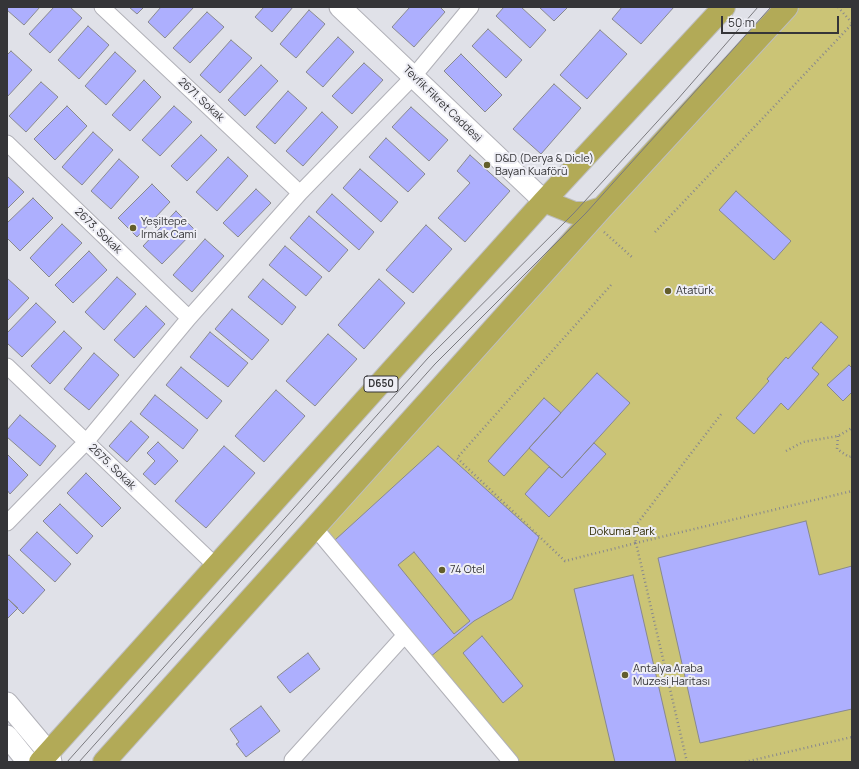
<!DOCTYPE html>
<meta charset="utf-8">
<style>
body{margin:0}
#map{position:relative;width:859px;height:769px;overflow:hidden;background:#e0e1e8;font-family:Manrope,sans-serif}
canvas{display:block}
.frame{position:absolute;inset:0;border:8px solid #353538;pointer-events:none}
.scale{position:absolute;left:721px;top:16px;width:118px;height:18px;box-sizing:border-box;border:2px solid #353538;border-top:0;padding-left:5px;font-size:12px;line-height:14px;white-space:nowrap;color:#353538;-webkit-text-stroke:3px #eeeef5;paint-order:stroke}
</style>
<div id="map">
<canvas width="859" height="769"></canvas>
<div class="frame"></div>
<div class="scale">50 m</div>
</div>
<script>
const ctx = document.querySelector('canvas').getContext('2d');
ctx.lineJoin = 'round';
function fill(path, color) {
  ctx.fillStyle = color;
  ctx.fill(path, 'evenodd');
}
function shape(rows) {
  const path = new Path2D();
  for (const r of rows) {
    path.moveTo(r[0], r[1]);
    for (let i = 2; i < r.length; i += 2) path.lineTo(r[i], r[i + 1]);
  }
  return path;
}
function trace(path, color, width, dash) {
  ctx.strokeStyle = color;
  ctx.lineWidth = width;
  ctx.lineCap = dash ? 'butt' : 'round';
  ctx.setLineDash(dash || []);
  ctx.stroke(path);
}
function drawText(font, color, halo, rows, align = 'center') {
  ctx.font = font + ' Manrope,sans-serif';
  ctx.lineWidth = 4;
  ctx.setLineDash([]);
  ctx.textBaseline = 'middle';
  ctx.strokeStyle = halo;
  ctx.fillStyle = color;
  for (const [text, x, y, turn = 0] of rows) {
    ctx.save();
    ctx.translate(x, y);
    ctx.rotate((+turn || 0) * Math.PI / 180);
    ctx.textAlign = isNaN(turn) ? turn : align;
    if (halo) ctx.strokeText(text, 0, 0);
    ctx.fillText(text, 0, 0);
    ctx.restore();
  }
}
fill(shape([
 [789,7,852,7,852,762,511,762,315,528]
]), '#cbc476');
const building = shape([
 [7,7,40,7,24,25,7,10,7,7],
 [54,7,70,7,82,18,50,53,29,34,54,7],
 [129,7,144,7,137,14,129,7],
 [161,7,194,7,165,38,148,22,161,7],
 [264,7,293,7,272,32,255,17,264,7],
 [410,7,440,7,445,12,414,47,392,27,410,7],
 [504,7,521,7,546,30,530,48,496,16,504,7],
 [539,7,568,7,554,21,539,7],
 [622,7,674,7,641,44,612,19,622,7],
 [309,10,325,24,296,58,280,44,309,10],
 [207,12,224,27,190,63,173,48,207,12],
 [88,26,109,45,79,79,58,60,88,26],
 [488,29,522,60,506,78,472,46,488,29],
 [600,30,627,54,587,99,560,75,600,30],
 [338,37,354,52,323,87,306,72,338,37],
 [231,40,252,58,220,93,200,75,231,40],
 [11,51,32,70,7,97,7,55,11,51],
 [115,52,136,71,106,105,85,86,115,52],
 [461,54,502,95,485,112,444,71,461,54],
 [364,63,383,80,352,114,332,96,364,63],
 [261,65,278,81,245,116,228,100,261,65],
 [144,80,161,97,130,131,112,115,144,80],
 [41,82,58,97,26,132,9,116,41,82],
 [554,84,581,108,541,154,513,129,554,84],
 [288,91,307,108,275,144,256,127,288,91],
 [67,106,87,126,55,160,34,139,67,106],
 [174,106,192,122,160,156,142,140,174,106],
 [411,107,448,140,429,161,392,127,411,107],
 [322,112,338,127,303,166,286,151,322,112],
 [93,132,113,150,82,185,62,167,93,132],
 [201,135,217,150,187,181,171,166,201,135],
 [386,138,425,174,408,192,369,157,386,138],
 [470,155,510,191,465,242,438,218,470,183,457,171,470,155],
 [228,157,248,176,217,211,196,192,228,157],
 [119,159,139,177,111,209,91,191,119,159],
 [360,169,398,202,381,222,343,188,360,169],
 [7,176,24,192,7,209,7,176],
 [152,184,170,202,137,237,118,218,152,184],
 [256,189,271,203,238,237,223,223,256,189],
 [736,191,791,241,774,260,719,210,736,191],
 [332,194,374,232,359,250,316,212,332,194],
 [33,198,53,218,20,251,7,238,7,223,33,198],
 [176,211,195,230,162,264,143,246,176,211],
 [309,216,348,250,329,272,290,238,309,216],
 [62,224,82,243,49,277,30,258,62,224],
 [426,225,452,249,413,293,386,270,426,225],
 [205,239,224,256,192,292,173,275,205,239],
 [285,246,322,277,306,296,269,265,285,246],
 [89,251,107,270,73,303,55,285,89,251],
 [117,277,136,294,104,330,85,312,117,277],
 [7,278,29,298,7,321,7,278],
 [263,279,296,307,282,325,248,297,263,279],
 [379,279,405,303,364,349,338,325,379,279],
 [36,303,56,322,22,357,7,343,7,333,36,303],
 [146,306,165,324,134,358,114,340,146,306],
 [232,309,269,340,252,360,215,329,232,309],
 [821,322,838,337,812,368,819,374,788,410,781,403,754,434,736,418,769,381,767,379,786,357,788,359,821,322],
 [64,331,82,348,50,384,31,366,64,331],
 [210,332,248,363,228,387,190,357,210,332],
 [328,334,357,359,315,406,286,381,328,334],
 [94,353,119,375,89,410,64,389,94,353],
 [849,365,852,368,852,392,843,401,827,385,849,365],
 [181,367,222,401,207,419,166,385,181,367],
 [597,373,630,403,562,478,529,448,597,373],
 [276,390,305,416,264,462,235,436,276,390],
 [155,395,198,430,183,449,140,414,155,395],
 [544,398,561,413,504,476,488,461,544,398],
 [20,415,56,446,40,466,7,437,7,430,20,415],
 [131,421,149,437,127,462,109,446,131,421],
 [158,442,178,461,155,485,143,474,155,461,147,453,158,442],
 [594,443,606,454,549,517,525,494,549,467,562,478,594,443],
 [224,446,255,473,206,528,175,501,224,446],
 [438,446,539,537,512,599,474,621,430,657,335,540,438,446],
 [7,454,28,475,10,494,7,490,7,454],
 [86,473,121,508,102,527,67,493,86,473],
 [60,504,93,536,77,554,43,521,60,504],
 [806,521,819,575,852,566,852,709,700,743,658,558,806,521],
 [37,532,71,564,55,582,20,550,37,532],
 [414,552,470,621,454,634,398,565,414,552],
 [9,555,45,590,23,614,7,598,7,557,9,555],
 [633,575,676,762,615,762,574,589,633,575],
 [7,598,18,608,7,619,7,598],
 [482,636,523,686,503,703,463,653,482,636],
 [308,653,320,669,290,693,277,677,308,653],
 [261,706,280,731,246,757,236,744,239,742,230,729,261,706]
]);
fill(building, '#adaffe');
trace(building, '#88898f', 1);
const street = shape([
 [102,7,300,193],
 [7,143,189,318],
 [7,366,217,567],
 [7,523,86,442,189,318,300,193,413,77,471,7],
 [315,528,511,762],
 [292,760,404,636]
]);
const secondary = shape([
 [340,7,544,201],
 [7,703,49,753,51,762],
 [7,736,28,762]
]);
const highway = shape([
 [544,201,574,213,586,213,602,208],
 [40,762,544,201,724,7],
 [104,762,602,208,787,7]
]);
trace(street, '#b1b1b8', 17);
trace(secondary, '#b1b1b8', 23);
trace(highway, '#bebebf', 24);
trace(shape([
 [838,7,852,23],
 [604,232,633,258],
 [655,232,852,24],
 [611,285,457,458,565,561,636,543,633,529,722,413],
 [838,436,837,449,849,457,852,456],
 [786,451,803,442,838,436,852,428],
 [687,762,636,543,852,491],
 [745,762,852,737]
]), '#88888d', 2.5, [1, 3]);
trace(street, '#fff', 15);
trace(secondary, '#fff', 21);
trace(highway, '#b2aa57', 22);
trace(shape([
 [67,762,428,358,574,213,677,100,758,7],
 [79,762,435,364,586,213,771,7]
]), '#7a7a7f', 1);
for (const [x, y, r, color] of [
 [487,165,4,"#635e2b"],
 [133,228,4,"#635e2b"],
 [668,291,4,"#635e2b"],
 [442,570,4,"#635e2b"],
 [625,675,4,"#635e2b"]
]) {
  const dot = new Path2D();
  dot.arc(x, y, r, 0, 2 * Math.PI);
  ctx.fillStyle = color;
  ctx.fill(dot);
  trace(dot, '#eeeef5', 1.5);
}
for (const [x, y, w] of [
 [381,384,34]
]) {
  const box = new Path2D();
  box.roundRect(x - w / 2, y - 8, w, 16, 3);
  ctx.fillStyle = '#eeeef5';
  ctx.fill(box);
  trace(box, '#353538', 1);
}
drawText('bold 10px', '#353538', null, [
 ["D650",381,384]
]);
drawText('11px', '#353538', '#eeeef5', [
 ["2671. Sokak",201,100,43],
 ["Tevfik Fikret Caddesi",442,104,44],
 ["2673. Sokak",98,231,44],
 ["2675. Sokak",112,467,44]
]);
drawText('11px', '#353538', '#eeeef5', [
 ["D&D (Derya & Dicle)",495,159],
 ["Bayan Kuaförü",495,172],
 ["Yeşiltepe",141,222],
 ["Irmak Cami",141,235],
 ["Atatürk",676,291],
 ["74 Otel",450,570],
 ["Antalya Araba",633,669],
 ["Muzesi Haritası",633,682]
], 'left');
drawText('11px', '#302c04', '#eeeef5', [
 ["Dokuma Park",622,532]
]);
</script>
